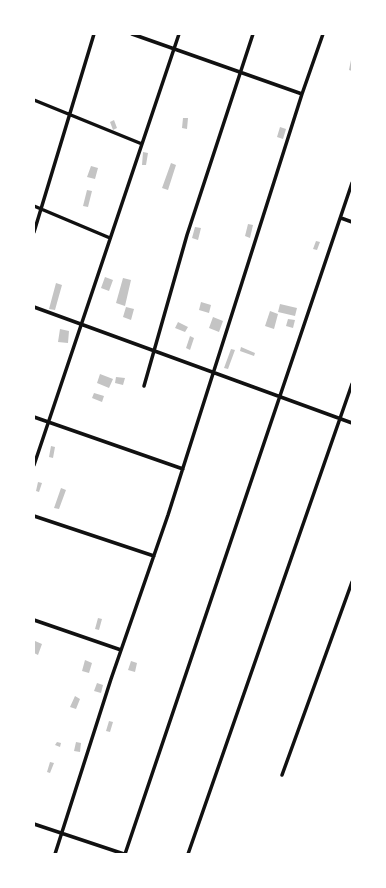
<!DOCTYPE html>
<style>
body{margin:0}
#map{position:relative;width:386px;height:888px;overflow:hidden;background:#fff;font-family:"Archivo Narrow",sans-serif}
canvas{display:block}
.frame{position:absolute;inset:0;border:35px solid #fff;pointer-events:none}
</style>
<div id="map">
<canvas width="386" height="888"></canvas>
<div class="frame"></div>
</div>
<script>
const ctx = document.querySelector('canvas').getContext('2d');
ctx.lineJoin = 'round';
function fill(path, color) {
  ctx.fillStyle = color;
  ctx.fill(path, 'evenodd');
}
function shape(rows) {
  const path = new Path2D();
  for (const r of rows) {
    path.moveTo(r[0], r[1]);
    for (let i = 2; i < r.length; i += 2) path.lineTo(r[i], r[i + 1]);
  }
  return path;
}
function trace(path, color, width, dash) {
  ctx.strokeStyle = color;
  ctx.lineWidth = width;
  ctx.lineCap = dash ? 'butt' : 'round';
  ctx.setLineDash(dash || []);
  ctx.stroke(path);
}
fill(shape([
 [351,60,352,60,352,71,349,70],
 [183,118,188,118,187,129,182,128],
 [114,120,117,128,113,130,110,122],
 [280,127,286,129,283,139,277,137],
 [143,152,148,153,146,165,142,165],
 [171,163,176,165,168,190,162,188],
 [91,166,98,168,95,179,87,177],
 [87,190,92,191,88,207,83,206],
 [248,224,253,225,250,238,245,236],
 [195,227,201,228,198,240,192,238],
 [316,241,320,242,317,250,313,249],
 [105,277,113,280,109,291,101,288],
 [123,278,131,280,125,306,116,303],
 [56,283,62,285,55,310,49,309],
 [201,302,211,305,209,313,199,310],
 [280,304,297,308,295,316,278,312],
 [126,307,134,309,131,320,123,317],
 [270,311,278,314,274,329,265,326],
 [213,317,223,321,219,332,209,328],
 [288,319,295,320,293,328,286,326],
 [178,322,188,327,185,332,175,328],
 [60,329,69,331,68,343,58,342],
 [190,336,194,338,190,350,186,348],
 [241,347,255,353,254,356,240,351],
 [231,349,235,350,228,369,224,368],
 [100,374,113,379,109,388,97,383],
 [116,377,125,378,123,385,115,383],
 [94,393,104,396,102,402,92,398],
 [51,446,55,447,53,458,49,457],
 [38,482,42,483,39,492,36,491],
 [61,488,66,490,59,509,54,508],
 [98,618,102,619,99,630,95,629],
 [35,641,42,644,38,655,34,653],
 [85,660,92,663,89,673,82,671],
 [131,661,137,663,135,672,128,670],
 [97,683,103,685,101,693,94,691],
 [75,696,80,699,76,709,70,707],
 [109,721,113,722,110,732,106,731],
 [57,742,61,743,60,747,55,745],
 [76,742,81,743,80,752,74,751],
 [50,762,54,763,50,773,47,772]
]), '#c4c4c4');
trace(shape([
 [132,34,302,94],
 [34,100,142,144],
 [34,206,110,238],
 [341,218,352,222],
 [34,232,94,34],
 [34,307,352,423],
 [144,386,187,235,253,34],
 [34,417,183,469],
 [34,465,179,34],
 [34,516,154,556],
 [34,620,121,650],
 [282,775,352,582],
 [34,824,124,854],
 [55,854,111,679,168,515,302,94,323,34],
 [125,854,352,183],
 [188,854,352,384]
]), '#111', 3.5);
</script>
